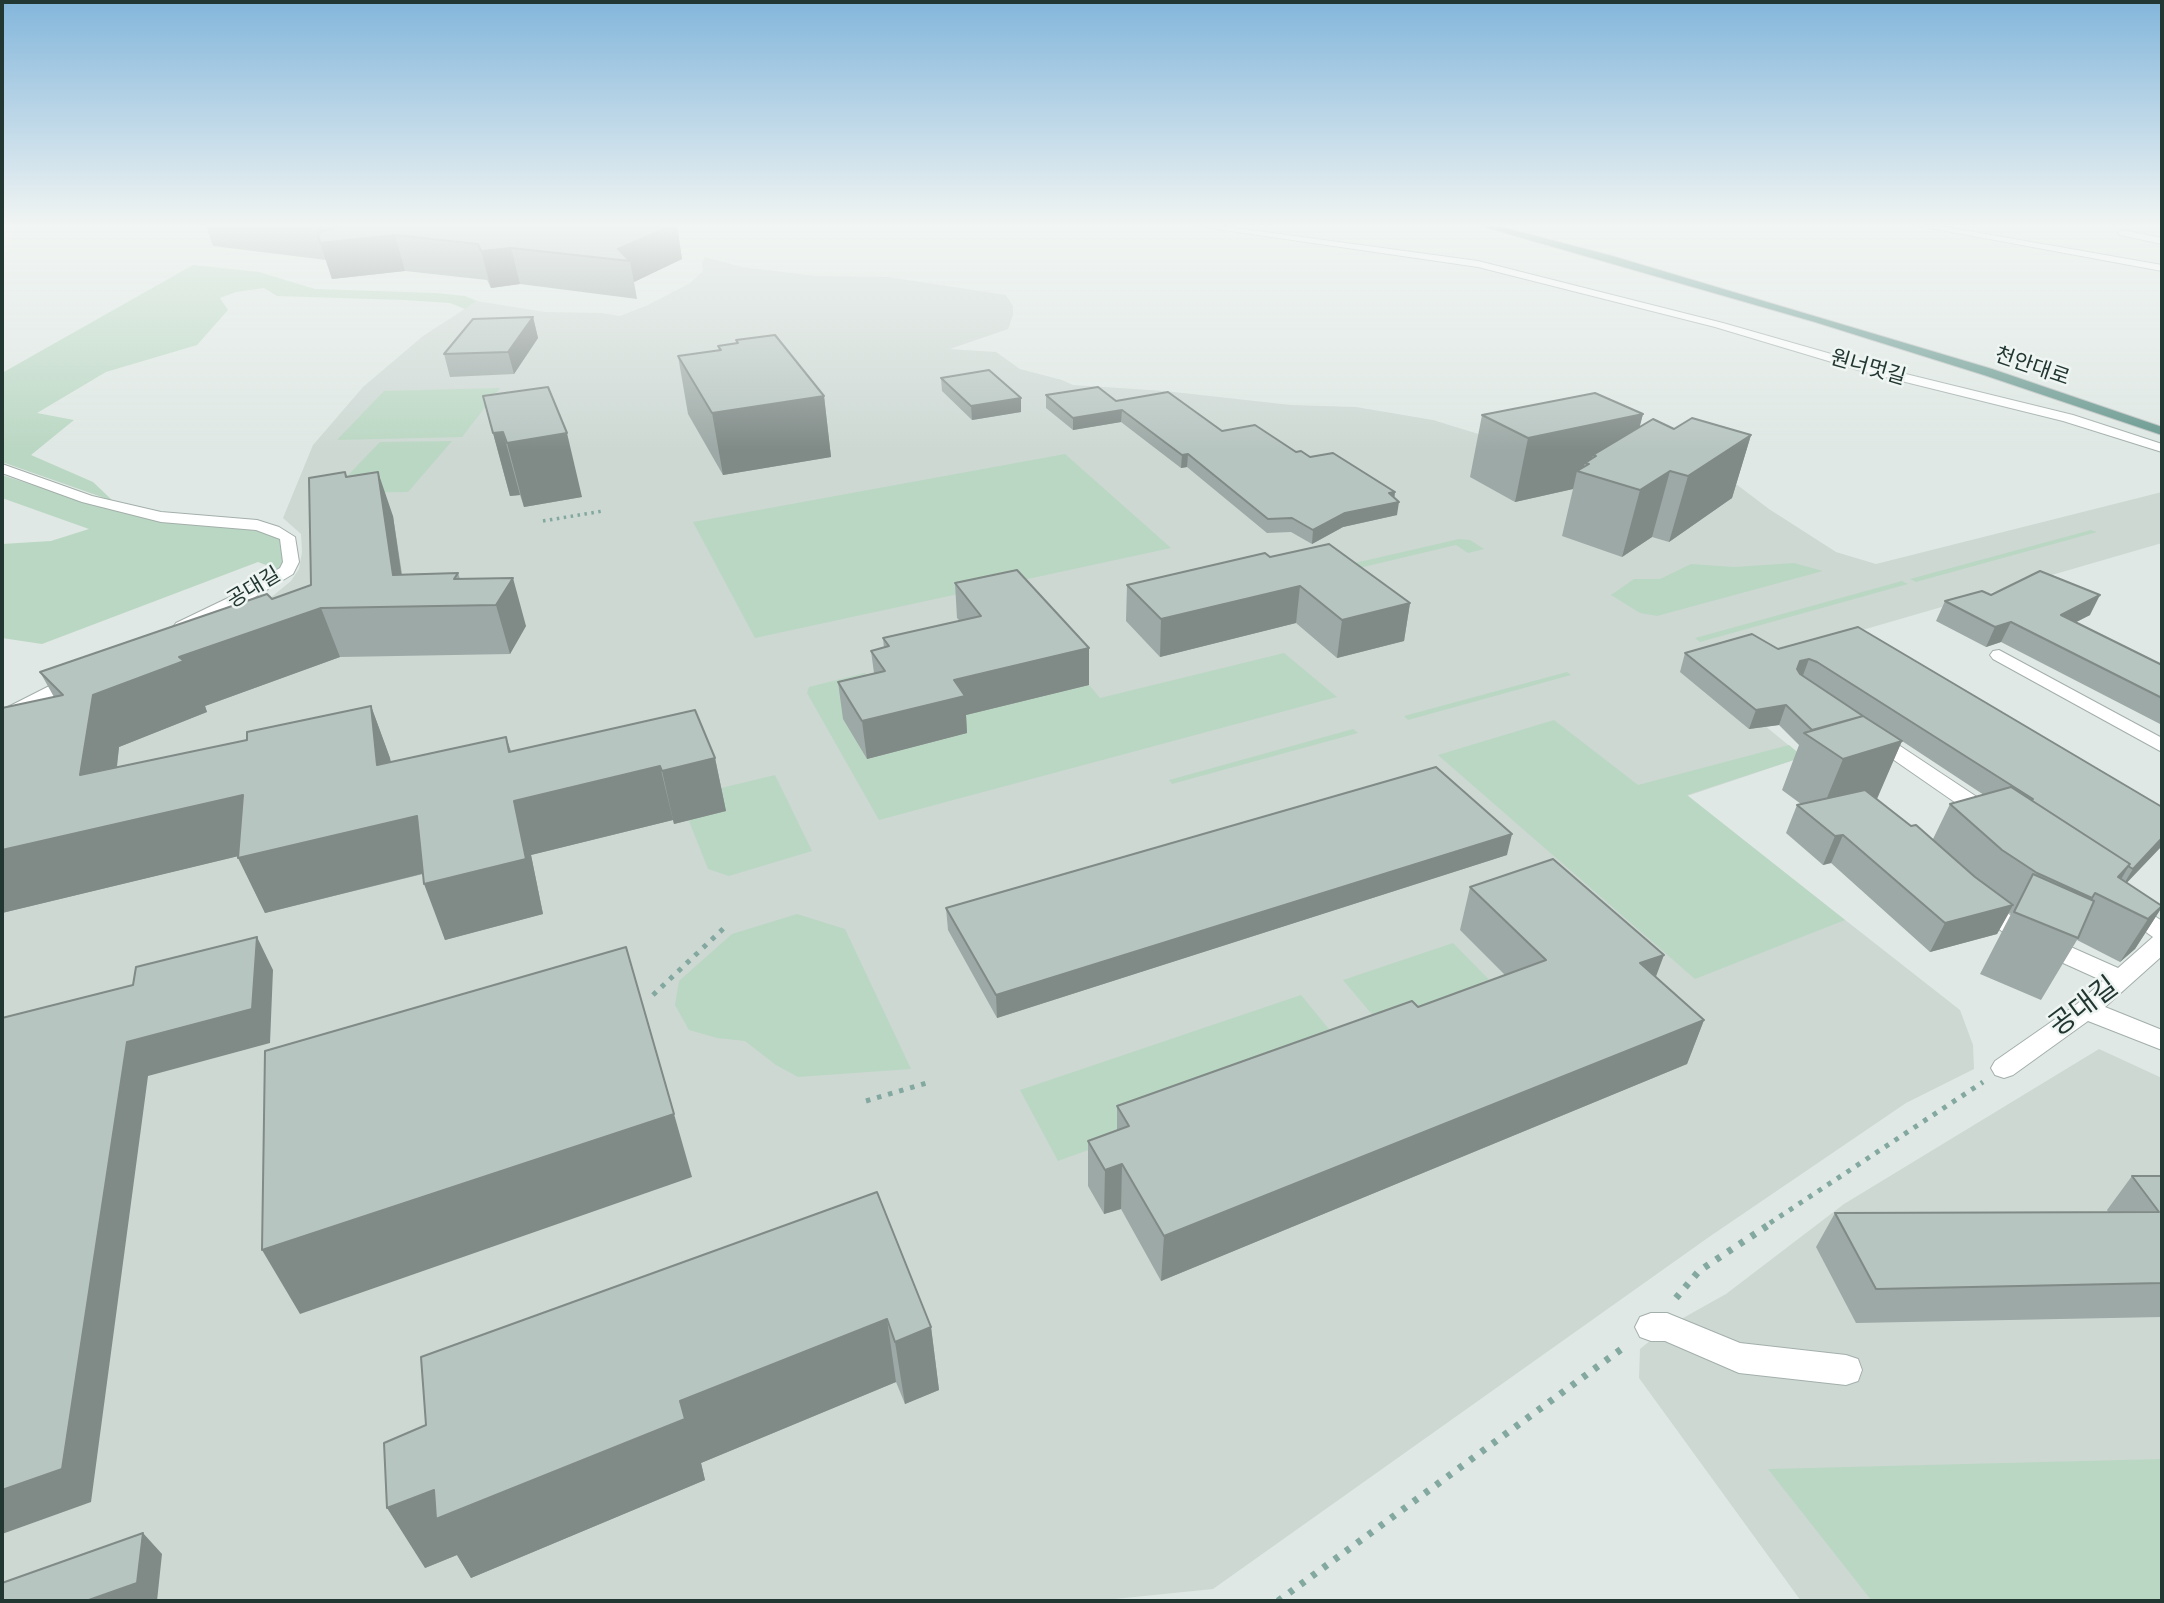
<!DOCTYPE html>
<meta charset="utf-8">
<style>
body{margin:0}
#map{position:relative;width:2164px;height:1603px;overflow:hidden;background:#dfe8e4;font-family:Arial,sans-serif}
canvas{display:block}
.frame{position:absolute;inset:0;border:4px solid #223632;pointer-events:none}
</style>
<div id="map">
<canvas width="2164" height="1603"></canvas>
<div class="frame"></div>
</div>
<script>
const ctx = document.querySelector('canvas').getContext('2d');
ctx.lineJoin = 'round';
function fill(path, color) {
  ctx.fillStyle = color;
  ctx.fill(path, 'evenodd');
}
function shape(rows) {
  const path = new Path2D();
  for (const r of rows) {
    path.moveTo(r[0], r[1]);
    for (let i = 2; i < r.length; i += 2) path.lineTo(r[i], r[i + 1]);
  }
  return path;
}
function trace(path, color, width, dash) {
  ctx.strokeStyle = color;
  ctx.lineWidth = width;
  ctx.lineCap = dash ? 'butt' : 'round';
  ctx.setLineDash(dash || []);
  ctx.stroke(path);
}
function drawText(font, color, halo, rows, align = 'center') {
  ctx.font = font + ' Arial,"Noto Sans KR",sans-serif';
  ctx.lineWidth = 5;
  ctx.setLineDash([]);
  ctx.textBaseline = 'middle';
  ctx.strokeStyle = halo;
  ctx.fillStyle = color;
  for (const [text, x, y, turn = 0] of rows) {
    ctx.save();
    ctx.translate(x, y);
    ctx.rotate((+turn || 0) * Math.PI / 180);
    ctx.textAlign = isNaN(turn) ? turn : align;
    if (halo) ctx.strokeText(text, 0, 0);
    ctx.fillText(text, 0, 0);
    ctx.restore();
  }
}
fill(shape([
 [705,257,742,267,816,276,888,277,1006,295,1013,306,1013,315,1008,329,950,349,996,352,1020,369,1062,380,1073,385,1165,391,1291,405,1356,407,1433,420,1498,440,1726,471,1736,484,1769,509,1836,552,1876,564,2162,492,2162,543,1704,676,1803,757,1687,796,1960,1010,1973,1045,1974,1069,1906,1103,1709,1237,1213,1589,1095,1601,2,1601,2,727,269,599,291,581,299,569,302,552,301,534,283,518,313,445,363,387,423,336,477,301,545,312,602,313,620,316,648,305,690,283,703,271,702,262],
 [2099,1049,2162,1078,2162,1601,1801,1601,1639,1378,1640,1349,1667,1327,1726,1294,1844,1204]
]), '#cdd8d3');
fill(shape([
 [193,265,259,272,315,289,436,293,465,296,477,301,465,309,450,303,404,300,277,296,264,288,236,292,220,298,228,310,197,345,106,372,37,413,74,420,31,455,93,482,113,501,2,462,2,373],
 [500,388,462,437,337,440,384,391],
 [452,441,408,492,331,493,380,442],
 [1065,454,1171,548,755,638,693,522],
 [2,475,94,505,270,533,279,536,284,543,285,562,282,571,258,562,42,644,2,638,2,544,51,541,89,529,2,498],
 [2091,530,2097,532,1916,582,1910,579],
 [1459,539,1470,540,1484,549,1468,553,1456,545,1355,569,1333,568],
 [1794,563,1823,571,1657,616,1640,613,1611,595,1634,579,1660,579,1691,564,1734,567],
 [1902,581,1908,584,1700,642,1695,638],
 [1284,653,1337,697,879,820,807,693,809,687,865,673,875,687,956,717,1089,685,1100,698],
 [1567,672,1571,675,1408,720,1404,716],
 [1554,720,1638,785,1789,745,1803,757,1687,795,1845,920,1695,979,1438,755],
 [1353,729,1358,733,1172,784,1169,780],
 [775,775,812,851,729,876,708,869,689,821,717,789],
 [797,914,845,929,911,1069,798,1077,776,1065,745,1041,717,1038,689,1030,675,1005,679,981,732,934],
 [1453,943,1506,997,1393,1039,1343,980],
 [1301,995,1350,1055,1058,1161,1020,1090],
 [2162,1459,2162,1601,1872,1601,1768,1469]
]), '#bad7c3');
const minor = shape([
 [1196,226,1221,226,1478,261,1723,323,1873,366,2073,415,2162,444,2162,452,2063,421,1865,372,1715,327,1478,267,1196,226],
 [1919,226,1940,226,2162,265,2162,271,1919,226],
 [2123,230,2162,238,2162,244,2120,235,2118,233,2123,230],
 [2,464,92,496,161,512,257,520,279,527,295,537,299,562,293,574,240,606,188,631,176,631,173,627,176,623,228,598,280,568,283,562,280,539,256,530,161,522,82,502,2,473,2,464],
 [1999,650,2162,738,2162,752,1993,659,1990,655,1993,651,1999,650],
 [75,673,84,679,82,683,2,723,2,710,75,673],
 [1875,732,1882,734,1998,811,2001,816,1998,821,1982,821,1868,742,1865,738,1875,732],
 [1980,898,1988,901,2037,932,2118,968,2153,937,2119,913,2115,908,2119,903,2127,900,2135,903,2162,921,2162,956,2105,1007,2162,1030,2162,1050,2088,1021,2013,1075,2004,1078,1995,1075,1991,1068,1995,1061,2077,1004,2103,981,2021,944,1972,911,1968,906,1972,901,1980,898],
 [1651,1313,1667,1313,1740,1343,1846,1355,1858,1359,1862,1370,1858,1381,1846,1385,1739,1373,1665,1341,1651,1341,1640,1337,1635,1327,1640,1317,1651,1313]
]);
const major = shape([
 [1481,226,1497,226,1612,256,1992,369,2162,427,2162,435,1984,375,1815,322,1481,226]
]);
trace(minor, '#a3afab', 2);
trace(major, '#bdc3c2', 2);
trace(shape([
 [543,521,603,511]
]), '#83a89f', 3.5, [2.5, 4.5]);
trace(shape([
 [653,995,724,928],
 [866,1101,930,1082],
 [1770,1223,1983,1082]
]), '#83a89f', 5, [4.5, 7]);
trace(shape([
 [1676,1298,1699,1271,1773,1222],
 [1278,1601,1627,1345]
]), '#83a89f', 7, [5, 9]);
fill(minor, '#fff');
fill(major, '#68988f');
fill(shape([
 [206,226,677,226,682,259,634,282,637,299,520,284,491,288,487,280,405,271,332,279,326,260,213,246],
 [533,317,538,338,514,374,450,377,444,354],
 [736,340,824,396,831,457,723,475,688,414,678,356,719,350,718,346,737,343],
 [941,378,1021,412,972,420,942,391],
 [1046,395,1116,401,1310,457,1394,498,1397,515,1343,527,1312,544,1291,532,1267,533,1187,467,1181,468,1121,422,1073,430,1046,408],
 [483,396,582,497,524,507,520,495,510,496],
 [1643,414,1639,427,1674,429,1751,435,1732,498,1669,542,1652,537,1622,557,1562,536,1573,489,1515,502,1470,477,1482,415],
 [345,472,347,477,393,516,402,574,458,573,460,579,526,626,510,654,340,657,205,706,207,712,119,747,117,767,247,740,371,706,390,758,391,762,506,737,511,751,715,758,726,811,674,824,673,820,531,855,543,914,445,940,423,874,265,913,238,856,2,913,2,708,54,697,40,672,272,599,311,585],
 [1270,557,1410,603,1404,641,1337,658,1296,623,1160,657,1126,621,1127,585],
 [955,583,1089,685,966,715,967,733,867,759,843,719,838,682,874,673,871,651,884,648,883,638,960,621,957,618],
 [1991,595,2090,615,2076,622,2162,665,2162,725,2001,642,1986,647,1936,621,1945,601],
 [1858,627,2162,807,2127,883,2162,907,2135,949,2120,962,2077,940,2041,1000,1980,974,2011,914,2009,913,1997,934,1930,952,1831,863,1823,865,1786,833,1797,805,1801,804,1782,790,1799,745,1779,725,1749,729,1680,672,1685,653,1778,649],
 [1902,741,1984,795,1950,804,1933,839,1911,826,1876,799],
 [1507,855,997,1018,948,930,946,908],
 [1470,887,1656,977,1704,1020,1687,1064,1161,1281,1121,1209,1104,1214,1088,1186,1088,1141,1117,1130,1117,1106,1418,1007,1505,975,1460,930],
 [2132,1176,2162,1176,2162,1317,1856,1323,1816,1247,1835,1213,2108,1212,2107,1210],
 [877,1192,931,1327,939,1390,905,1404,896,1382,701,1463,705,1480,471,1578,457,1555,425,1568,426,1425]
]), '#9da9a6');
fill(shape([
 [671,226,677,226,682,259,634,282,630,261,618,249],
 [395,235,405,271,332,279,320,243],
 [511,248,520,284,491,288,481,251],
 [533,317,538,338,514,374,508,352],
 [824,396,831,457,723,475,712,413],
 [1021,398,1021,412,972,420,971,406],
 [1122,410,1121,422,1073,430,1073,418],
 [1643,414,1627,477,1596,456,1593,455,1589,474,1589,464,1585,463,1582,472,1577,471,1573,489,1515,502,1528,438],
 [503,432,520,495,510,496,493,433],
 [567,433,582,497,524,507,507,443],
 [1751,435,1732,498,1669,542,1688,476],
 [1188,454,1187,467,1181,468,1182,455],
 [1670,471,1652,537,1622,557,1640,490],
 [378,472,393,516,406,607,393,575],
 [1395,492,1394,503,1399,502,1397,515,1343,527,1312,544,1313,530,1345,513,1389,493],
 [513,578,526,626,510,654,496,605],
 [1300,586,1296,623,1160,657,1161,619],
 [2100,595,2090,615,2051,635,2061,615],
 [1410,603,1404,641,1337,658,1342,620],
 [321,608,340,657,205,706,207,712,119,747,110,825,243,795,268,849,2,913,2,850,80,775,93,695,179,657],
 [2011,622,2001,642,1986,647,1995,627],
 [1089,648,1089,685,966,715,967,733,867,759,862,721,954,680],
 [1809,659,1802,678,1790,688,1800,661],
 [1786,705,1779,725,1749,729,1756,710],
 [371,706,390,758,397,818,377,765],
 [506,737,522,789,660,766,673,820,531,855,543,914,445,940,424,884,514,801,509,752],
 [1902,741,1877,799,1819,817,1843,759],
 [715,758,726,811,674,824,662,771],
 [417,816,437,870,265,913,238,858],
 [1512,834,1507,855,997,1018,996,995],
 [1843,835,1831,863,1823,865,1835,836],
 [2162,838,2162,846,2120,890,2133,869],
 [2130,864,2109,900,2118,877],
 [2013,905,1997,934,1930,952,1945,923],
 [2162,907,2135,949,2120,962,2148,919],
 [257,937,273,970,270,1043,148,1076,91,1502,2,1534,2,1490,127,1042],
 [1664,955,1648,998,1640,963],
 [1704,1020,1687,1064,1161,1281,1164,1236],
 [674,1114,692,1177,300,1314,262,1250],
 [1122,1164,1121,1209,1104,1214,1105,1170],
 [887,1319,896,1382,701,1463,705,1480,471,1578,457,1555,425,1568,387,1508,434,1490,680,1401],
 [931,1327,939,1390,905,1404,895,1342],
 [143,1533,162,1554,157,1601,86,1601]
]), '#808a87');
const building = shape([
 [328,226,671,226,618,249,630,261,511,248,481,251,478,244,395,235,320,243,318,233,337,227,328,226],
 [533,317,508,352,444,354,473,319,533,317],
 [775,335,824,396,712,413,678,356,721,350,718,346,738,343,736,340,775,335],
 [989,370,1021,398,971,406,941,378,989,370],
 [548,387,567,433,507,443,503,432,493,433,483,396,548,387],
 [1098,387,1116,401,1168,392,1222,431,1255,425,1296,452,1301,451,1310,457,1333,453,1395,492,1389,493,1399,502,1345,513,1313,530,1292,518,1268,519,1188,454,1182,455,1122,410,1073,418,1046,395,1098,387],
 [1595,393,1643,414,1528,438,1482,415,1595,393],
 [1692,418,1751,435,1688,476,1670,471,1640,490,1577,471,1589,464,1585,463,1596,456,1593,455,1653,419,1674,429,1692,418],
 [345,472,346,477,378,472,393,575,458,573,454,579,513,578,496,605,321,608,179,657,184,661,93,695,80,775,247,740,247,732,371,706,377,765,506,737,509,752,695,710,715,758,662,771,660,766,514,801,526,859,424,884,417,816,238,858,243,795,2,850,2,708,63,695,40,672,267,594,272,599,311,585,309,478,345,472],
 [1329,544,1410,603,1342,620,1300,586,1161,619,1127,585,1265,553,1270,557,1329,544],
 [1017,570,1089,648,954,680,965,696,862,721,838,682,885,671,871,651,889,646,883,638,981,616,955,583,1017,570],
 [2040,571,2100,595,2061,615,2162,665,2162,698,2011,622,1995,627,1945,601,1982,591,1991,595,2040,571],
 [1858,627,2162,807,2162,838,2133,869,2128,866,2130,864,2031,800,2033,799,1817,662,1809,659,1800,661,1797,669,1800,674,1863,716,1812,730,1786,705,1756,710,1685,653,1752,634,1778,649,1858,627],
 [1863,716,1902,741,1843,759,1804,733,1863,716],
 [1436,767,1512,834,996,995,946,908,1436,767],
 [2011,787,2130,864,2118,877,2162,906,2148,919,2095,893,2092,898,2037,873,2002,850,1950,804,2011,787],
 [1865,790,1911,826,1916,825,1975,877,2013,905,1945,923,1843,835,1835,836,1797,805,1865,790],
 [1553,859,1664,955,1640,963,1704,1020,1164,1236,1122,1164,1105,1170,1088,1141,1129,1126,1117,1106,1412,1001,1418,1007,1546,960,1470,887,1553,859],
 [2033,874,2094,901,2078,938,2014,912,2033,874],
 [257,937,252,1009,127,1042,62,1469,2,1490,2,1018,133,985,136,967,257,937],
 [626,947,674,1114,262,1250,265,1051,626,947],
 [2132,1176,2162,1176,2162,1283,1876,1289,1835,1213,2159,1212,2132,1176],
 [877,1192,931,1327,895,1342,887,1319,680,1401,685,1419,436,1519,434,1490,387,1508,384,1443,426,1425,421,1357,877,1192],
 [143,1533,137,1583,86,1601,2,1601,2,1583,143,1533]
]);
fill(building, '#b7c5c1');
trace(building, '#808a87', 2);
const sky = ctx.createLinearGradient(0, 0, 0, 450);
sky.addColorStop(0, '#83b6db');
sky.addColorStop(0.5, '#f1f5f3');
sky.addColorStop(1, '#f1f5f300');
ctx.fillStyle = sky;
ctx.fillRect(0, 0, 2164, 450);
drawText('21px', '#223632', '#eef5f2', [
 ["천안대로",2032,367,19],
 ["원너멋길",1868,368,16],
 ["공대길",254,588,-31]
]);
drawText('28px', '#223632', '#eef5f2', [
 ["공대길",2084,1007,-37]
]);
</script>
